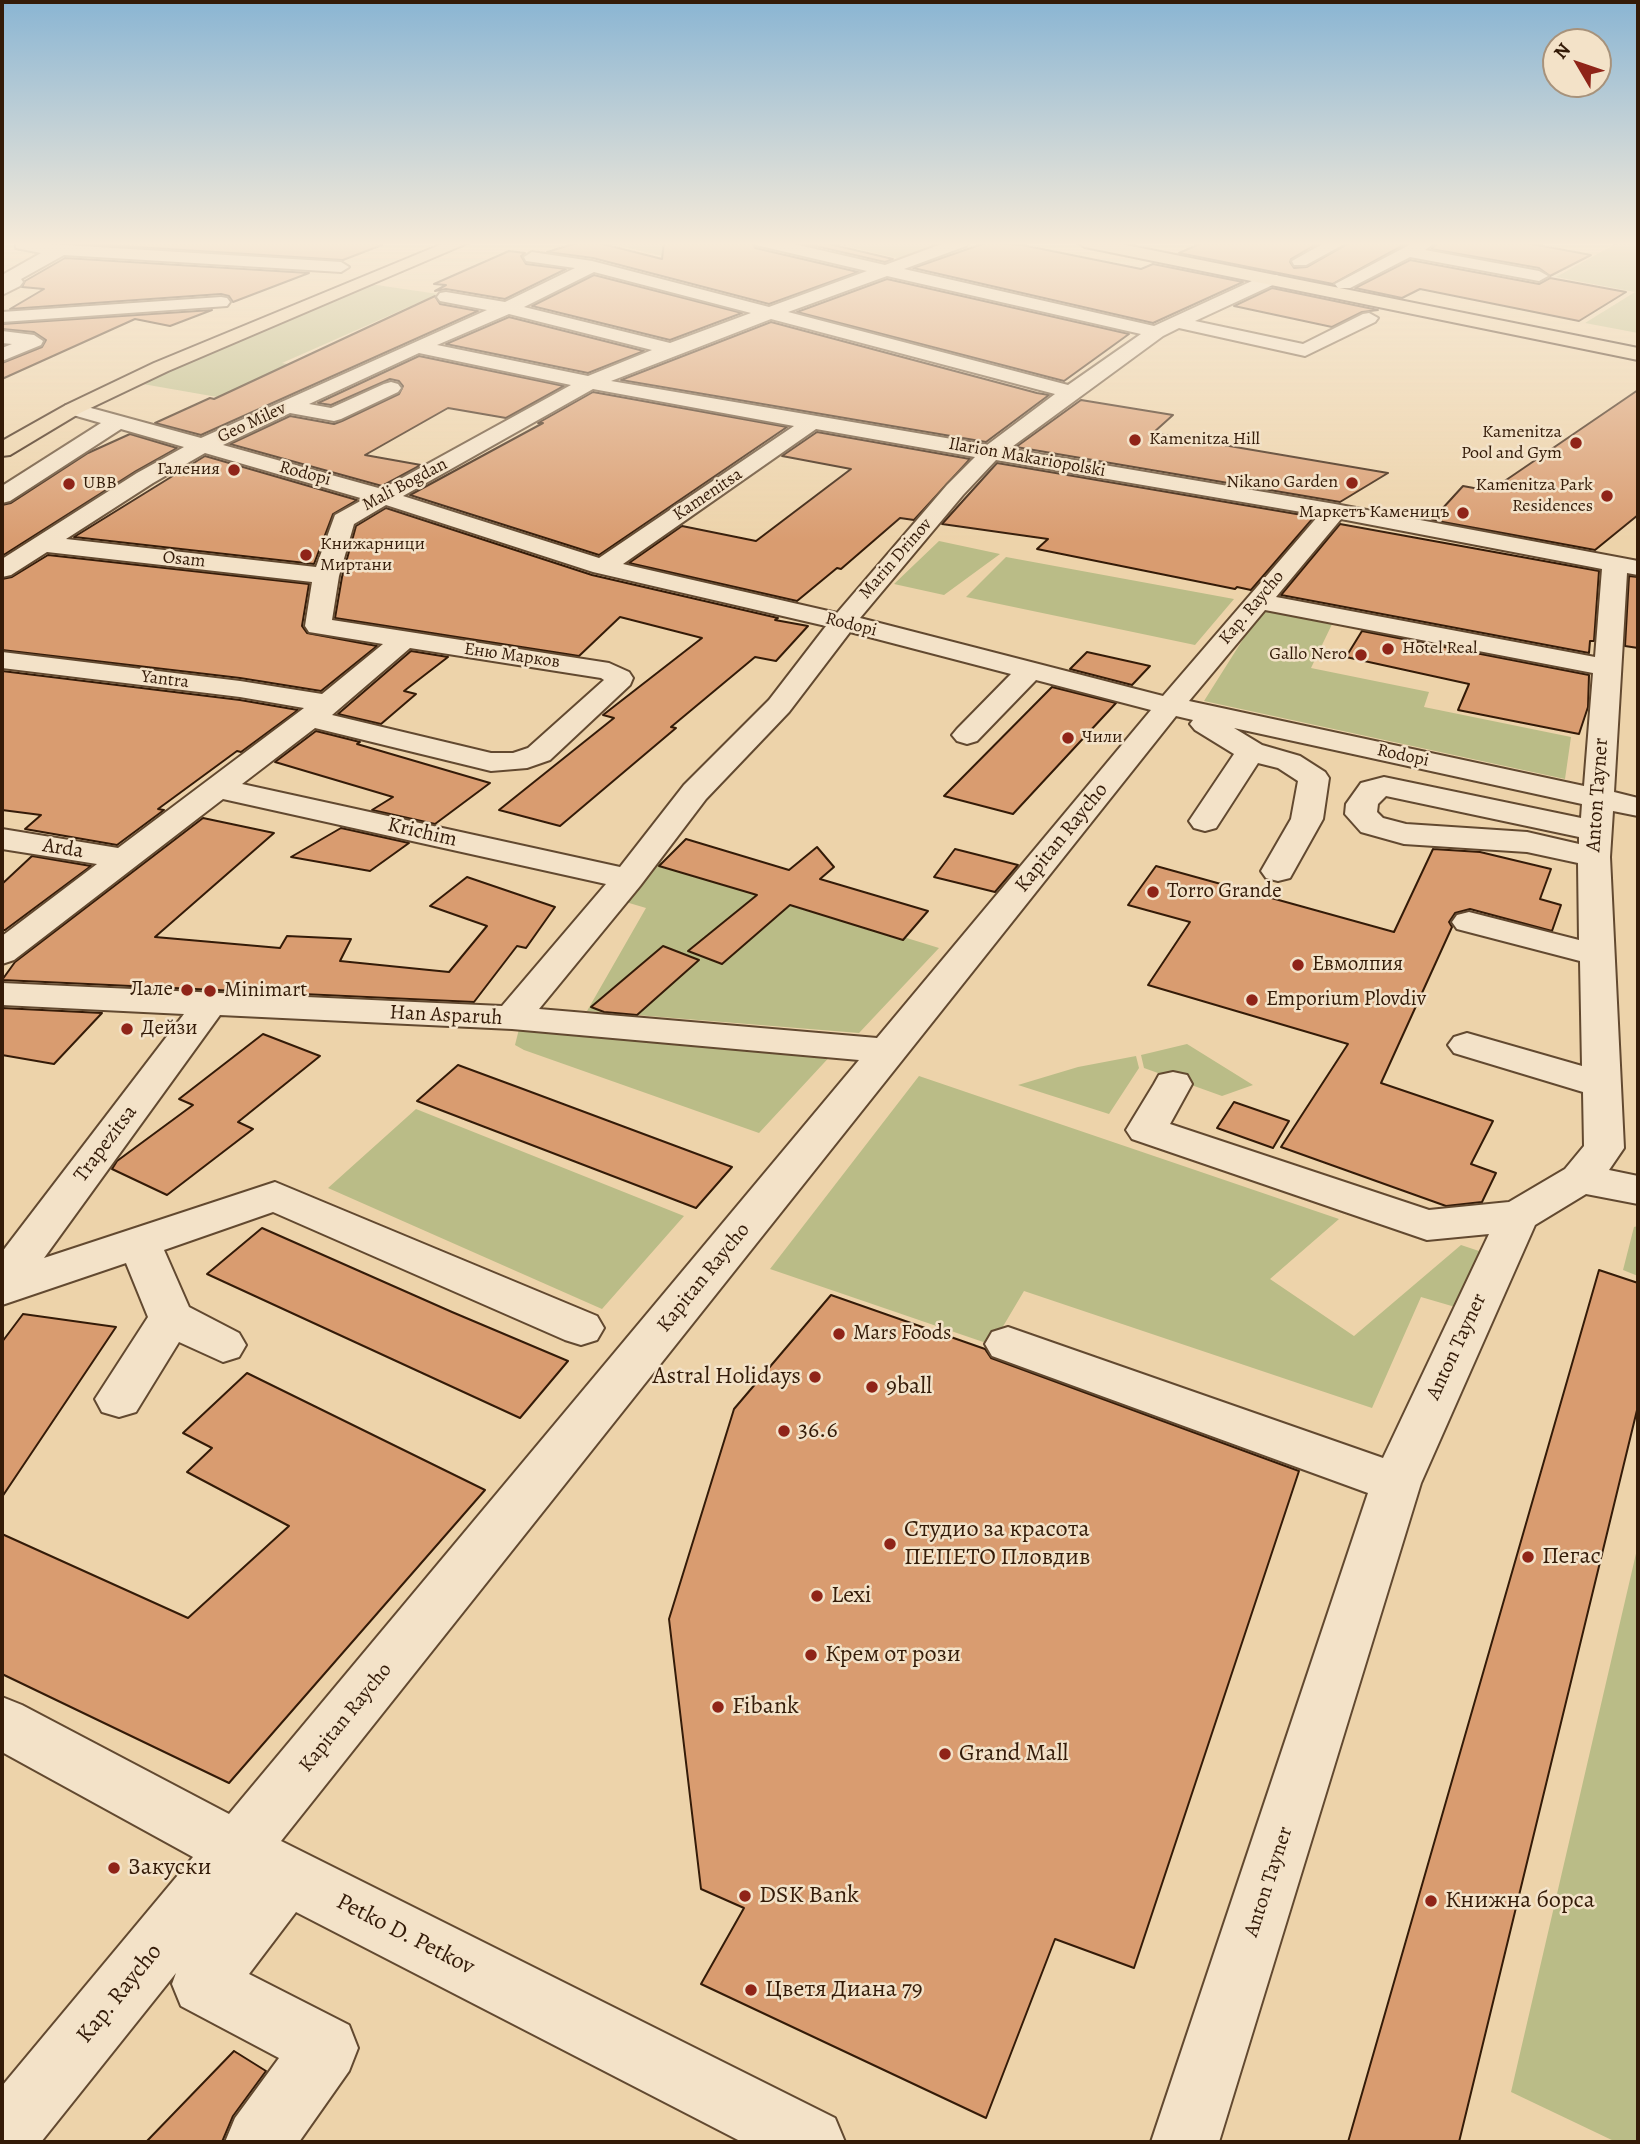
<!DOCTYPE html>
<meta charset="utf-8">
<style>
body{margin:0}
#map{position:relative;width:1640px;height:2144px;overflow:hidden;background:#edd3aa;font-family:Alegreya,serif}
canvas{display:block}
.frame{position:absolute;inset:0;border:4px solid #341b08;pointer-events:none}
.north{position:absolute;left:1542px;top:28px;width:70px;height:70px;box-sizing:border-box;background:#f3e2c8;border:2px solid #a7927b;border-radius:50%;rotate:309deg;font-size:19px;font-weight:700;line-height:28px;text-align:center;color:#341b08}
.north::after{content:'';display:block;margin:auto;width:24px;height:32px;background:#8f2418;clip-path:polygon(50% 0,100% 100%,50% 72%,0 100%)}
</style>
<div id="map">
<canvas width="1640" height="2144"></canvas>
<div class="frame"></div>
<div class="north">N</div>
</div>
<script>
const ctx = document.querySelector('canvas').getContext('2d');
ctx.lineJoin = 'round';
function fill(path, color) {
  ctx.fillStyle = color;
  ctx.fill(path, 'evenodd');
}
function shape(rows) {
  const path = new Path2D();
  for (const r of rows) {
    path.moveTo(r[0], r[1]);
    for (let i = 2; i < r.length; i += 2) path.lineTo(r[i], r[i + 1]);
  }
  return path;
}
function trace(path, color, width, dash) {
  ctx.strokeStyle = color;
  ctx.lineWidth = width;
  ctx.lineCap = dash ? 'butt' : 'round';
  ctx.setLineDash(dash || []);
  ctx.stroke(path);
}
function drawText(font, color, halo, rows, align = 'center') {
  ctx.font = font + ' Alegreya,serif';
  ctx.lineWidth = 5;
  ctx.setLineDash([]);
  ctx.textBaseline = 'middle';
  ctx.strokeStyle = halo;
  ctx.fillStyle = color;
  for (const [text, x, y, turn = 0] of rows) {
    ctx.save();
    ctx.translate(x, y);
    ctx.rotate((+turn || 0) * Math.PI / 180);
    ctx.textAlign = isNaN(turn) ? turn : align;
    if (halo) ctx.strokeText(text, 0, 0);
    ctx.fillText(text, 0, 0);
    ctx.restore();
  }
}
fill(shape([
 [603,242,751,242,782,249,771,253,789,258,801,254,874,271,827,288,777,276,675,259],
 [829,242,953,242,905,260],
 [1619,242,1638,242,1638,333,1585,323,1635,292,1556,277],
 [370,284,438,294,282,363,333,373,263,405,137,383],
 [939,541,1000,554,944,595,894,584],
 [1006,557,1234,599,1195,645,966,597],
 [1264,606,1334,620,1311,668,1429,692,1424,707,1571,737,1565,779,1204,701],
 [649,858,939,948,859,1033,587,1011,646,908,619,900],
 [520,1025,835,1051,759,1133,524,1050,515,1045],
 [1187,1044,1253,1085,1222,1096,1144,1068,1141,1055],
 [1136,1056,1139,1068,1109,1114,1018,1085,1078,1067],
 [919,1076,1339,1219,1270,1279,1354,1336,1461,1245,1488,1254,1462,1309,1421,1297,1372,1408,1024,1291,992,1345,770,1269],
 [416,1109,684,1216,602,1309,328,1188],
 [1638,1226,1638,1276,1623,1270,1634,1227],
 [1638,1545,1638,2142,1616,2142,1511,2092]
]), '#babc87');
const building = shape([
 [381,242,382,245,343,260,73,243,381,242],
 [580,242,595,242,662,259,664,242,752,242,755,248,858,272,769,304,593,258,547,252,580,242],
 [798,242,821,242,893,259,885,262,798,242],
 [988,242,1022,245,1141,269,1153,264,1243,282,1153,323,913,268,988,242],
 [1204,242,1320,242,1291,259,1290,262,1294,268,1307,267,1351,242,1409,242,1333,284,1179,253,1204,242],
 [1439,242,1521,242,1591,255,1550,276,1539,268,1431,249,1439,242],
 [509,251,525,253,521,256,526,264,566,269,505,299,446,289,435,291,446,285,434,284,509,251],
 [65,258,309,273,233,302,229,296,221,294,10,309,44,289,22,287,25,281,65,258],
 [1410,260,1539,284,1550,278,1626,292,1579,321,1420,289,1402,298,1355,288,1410,260],
 [594,275,742,313,670,340,532,306,594,275],
 [887,279,1129,334,1064,381,797,312,887,279],
 [1272,288,1378,310,1362,312,1332,327,1234,306,1272,288],
 [435,296,440,304,478,311,201,435,155,423,210,398,214,399,435,296],
 [212,310,170,326,135,319,2,379,2,363,42,347,46,340,34,332,2,329,2,324,212,310],
 [509,317,644,351,588,373,446,344,509,317],
 [771,322,1037,393,1049,395,986,442,621,380,771,322],
 [419,356,564,386,506,418,448,408,365,455,421,465,382,486,230,444,290,416,334,424,342,421,399,394,403,386,399,381,390,379,331,405,318,403,419,356],
 [1638,390,1638,515,1595,550,1432,520,1463,486,1490,491,1638,390],
 [593,392,787,427,599,555,410,495,543,423,538,423,593,392],
 [1081,400,1173,415,1153,433,1388,473,1340,502,1016,447,1081,400],
 [817,432,970,459,914,520,900,518,841,569,837,568,797,601,629,563,682,526,756,541,851,469,782,456,817,432],
 [130,434,177,448,136,471,2,556,2,505,11,503,88,453,130,434],
 [205,456,357,500,333,514,314,564,74,537,205,456],
 [997,463,1314,517,1251,590,1237,587,1235,589,1037,549,1048,539,942,524,997,463],
 [386,508,592,575,778,618,775,620,808,626,776,661,755,657,671,727,676,728,560,826,499,810,614,718,603,715,702,638,620,617,579,656,335,618,342,577,356,526,386,508],
 [1340,524,1599,571,1594,641,1590,641,1589,653,1281,595,1340,524],
 [48,555,309,584,302,626,307,633,377,646,321,691,240,678,2,650,2,579,12,577,48,555],
 [1629,576,1638,577,1638,648,1625,646,1629,576],
 [1362,631,1589,675,1588,707,1579,734,1458,710,1469,684,1346,657,1362,631],
 [411,651,448,657,404,691,416,694,381,724,338,714,411,651],
 [1087,652,1150,666,1132,685,1070,669,1087,652],
 [2,671,240,700,298,710,241,752,237,751,158,809,164,810,117,845,25,829,41,815,2,810,2,671],
 [1052,687,1116,703,1013,814,944,796,1052,687],
 [316,731,360,742,357,744,490,783,435,824,372,810,393,797,275,762,316,731],
 [203,818,274,833,155,937,280,948,287,936,351,939,340,961,449,972,487,926,430,906,467,877,555,907,526,948,517,946,474,1002,2,980,15,962,203,818],
 [341,828,409,843,370,871,291,857,341,828],
 [686,839,789,870,817,847,834,867,820,879,928,911,903,940,790,905,722,964,688,951,757,895,659,866,686,839],
 [955,849,1018,865,995,892,934,877,955,849],
 [1433,849,1480,852,1551,869,1540,899,1561,905,1552,931,1470,909,1455,913,1449,922,1452,927,1381,1083,1493,1121,1471,1164,1496,1173,1482,1202,1446,1206,1281,1147,1348,1044,1148,985,1190,922,1128,905,1156,866,1394,932,1433,849],
 [32,856,91,866,5,930,2,930,2,884,32,856],
 [663,946,699,960,637,1015,604,1012,591,1007,663,946],
 [2,1008,102,1013,54,1064,2,1055,2,1008],
 [263,1034,320,1056,238,1122,253,1129,167,1195,112,1169,117,1161,193,1105,179,1099,263,1034],
 [458,1065,523,1089,732,1167,696,1208,417,1101,458,1065],
 [1234,1102,1289,1121,1273,1148,1217,1128,1234,1102],
 [262,1228,452,1312,568,1361,520,1418,207,1274,262,1228],
 [1599,1270,1638,1283,1638,1406,1459,2142,1348,2142,1599,1270],
 [831,1295,985,1349,991,1358,1299,1471,1134,1968,1055,1939,986,2118,701,1984,744,1908,701,1889,669,1619,734,1409,831,1295],
 [23,1314,116,1327,2,1497,2,1342,23,1314],
 [247,1373,485,1490,229,1783,2,1674,2,1534,188,1618,289,1526,187,1472,212,1448,183,1433,247,1373],
 [234,2051,266,2071,233,2116,222,2142,146,2142,234,2051]
]);
fill(building, '#d99c70');
trace(building, '#341b08', 2);
const minor = shape([
 [16,242,341,262,349,267,341,272,64,255,21,279,23,282,20,286,2,295,4,274,41,253,16,248,16,242],
 [754,242,785,242,885,265,947,242,968,242,966,246,904,269,1154,326,1265,275,1277,275,1280,279,1277,283,1195,321,1303,344,1363,314,1369,313,1378,318,1375,322,1305,356,1179,328,1163,336,1009,449,1335,504,1638,561,1638,575,1627,573,1614,792,1638,798,1638,816,1613,811,1610,857,1624,1148,1609,1170,1638,1176,1638,1204,1586,1194,1535,1225,1421,1483,1219,2142,1151,2142,1368,1493,992,1356,985,1344,992,1332,1008,1327,1383,1458,1489,1234,1427,1240,1132,1139,1126,1130,1154,1084,1159,1075,1173,1072,1187,1075,1192,1084,1170,1124,1429,1210,1509,1202,1565,1169,1584,1146,1583,1092,1454,1053,1448,1045,1454,1037,1467,1033,1582,1066,1580,961,1457,929,1452,922,1457,915,1469,912,1579,940,1578,863,1527,852,1404,844,1361,832,1345,814,1346,804,1361,783,1384,777,1581,818,1582,804,1234,728,1262,745,1300,756,1325,772,1329,778,1323,819,1290,878,1278,881,1266,878,1261,871,1291,819,1298,781,1278,768,1258,763,1216,828,1205,831,1194,828,1189,821,1234,754,1195,730,1190,724,1193,720,1176,716,281,1841,835,2118,845,2142,742,2142,296,1912,249,1974,349,2025,358,2048,349,2071,299,2142,225,2142,235,2118,279,2058,181,2006,172,1984,176,1973,41,2142,2,2142,2,2086,193,1857,2,1752,2,1697,22,1705,229,1814,859,1060,512,1029,220,1015,44,1258,275,1182,597,1316,604,1328,597,1340,581,1345,565,1340,273,1212,164,1250,189,1307,239,1333,246,1345,239,1357,223,1362,179,1342,136,1412,119,1417,102,1412,95,1399,148,1317,126,1263,2,1305,2,1252,184,1014,2,1005,2,983,502,1006,606,884,223,799,14,960,2,964,2,936,97,864,2,849,2,829,118,848,304,708,240,697,2,668,2,652,240,681,322,694,383,644,309,632,305,626,312,582,47,552,11,575,2,577,2,559,137,473,184,447,121,429,10,501,2,503,2,486,101,423,66,413,63,409,66,405,80,405,201,438,487,310,440,301,437,297,440,293,446,292,505,302,575,268,526,261,524,257,532,252,592,261,769,307,867,271,756,245,754,242],
 [594,272,751,313,670,343,524,307,594,272],
 [887,276,1141,334,1068,385,788,312,887,276],
 [509,314,652,350,588,376,437,345,509,314],
 [771,319,1055,394,987,445,611,381,771,319],
 [419,353,571,385,382,489,223,445,290,413,334,421,341,419,398,392,401,388,398,384,391,382,384,384,331,408,309,404,419,353],
 [593,389,794,426,599,558,403,496,593,389],
 [816,429,975,457,947,485,837,613,623,564,816,429],
 [205,453,364,499,335,515,316,567,66,539,153,483,205,453],
 [996,460,1319,515,1163,696,860,618,963,495,996,460],
 [386,505,593,572,826,626,769,700,684,785,620,867,242,784,315,728,491,771,527,768,550,760,630,685,633,678,629,672,609,663,332,620,339,576,354,524,386,505],
 [1341,519,1602,569,1595,657,1276,597,1341,519],
 [1265,610,1593,673,1584,786,1189,701,1265,610],
 [850,632,1011,674,957,729,952,735,957,741,967,744,977,741,1036,680,1151,710,877,1038,539,1009,640,886,706,799,789,712,850,632],
 [410,648,601,678,604,680,528,748,513,753,491,753,332,715,410,648],
 [1386,796,1579,837,1579,844,1527,832,1406,824,1383,818,1377,812,1378,804,1386,796],
 [1326,242,1348,242,1306,265,1294,265,1292,261,1326,242],
 [1415,242,1436,242,1425,250,1539,271,1548,276,1539,281,1410,257,1350,288,1338,288,1335,284,1415,242],
 [221,297,227,298,230,302,227,306,2,322,2,312,221,297],
 [2,331,34,335,43,341,41,345,2,361,2,348,12,344,2,343,2,331]
]);
const major = shape([
 [447,242,470,242,168,371,80,413,10,455,2,456,2,441,66,405,154,363,447,242],
 [1077,242,1111,242,1638,348,1638,360,1085,247,1077,242]
]);
trace(minor, '#624930', 4);
trace(major, '#341b08', 4);
fill(minor, '#f3e2c8');
fill(major, '#edd3aa');
const sky = ctx.createLinearGradient(0, 0, 0, 542);
sky.addColorStop(0, '#8ab5d3');
sky.addColorStop(0.45, '#f7ebd9');
sky.addColorStop(1, '#f7ebd900');
ctx.fillStyle = sky;
ctx.fillRect(0, 0, 1640, 542);
for (const [x, y, r, color] of [
 [1135,440,7,"#8f2418"],
 [1576,443,7,"#8f2418"],
 [234,470,7,"#8f2418"],
 [1352,483,7,"#8f2418"],
 [69,484,7,"#8f2418"],
 [1607,496,7,"#8f2418"],
 [1463,513,7,"#8f2418"],
 [306,555,7,"#8f2418"],
 [1388,649,7,"#8f2418"],
 [1361,655,7,"#8f2418"],
 [1068,738,7,"#8f2418"],
 [1153,892,7,"#8f2418"],
 [1298,965,7,"#8f2418"],
 [187,990,7,"#8f2418"],
 [210,991,7,"#8f2418"],
 [1252,1000,7,"#8f2418"],
 [127,1029,7,"#8f2418"],
 [839,1334,7,"#8f2418"],
 [815,1377,7,"#8f2418"],
 [872,1387,7,"#8f2418"],
 [784,1431,7,"#8f2418"],
 [890,1544,7,"#8f2418"],
 [1528,1557,7,"#8f2418"],
 [817,1596,7,"#8f2418"],
 [811,1655,7,"#8f2418"],
 [718,1707,7,"#8f2418"],
 [945,1754,7,"#8f2418"],
 [114,1868,7,"#8f2418"],
 [745,1896,7,"#8f2418"],
 [1431,1901,7,"#8f2418"],
 [751,1990,7,"#8f2418"]
]) {
  const dot = new Path2D();
  dot.arc(x, y, r, 0, 2 * Math.PI);
  ctx.fillStyle = color;
  ctx.fill(dot);
  trace(dot, '#f3e2c8', 2.5);
}
drawText('18px', '#341b08', '#f3e2c8', [
 ["Geo Milev",252,423,-25],
 ["Ilarion Makariopolski",1027,458,10],
 ["Rodopi",305,474,15],
 ["Mali Bogdan",405,485,-28],
 ["Kamenitsa",708,495,-34],
 ["Marin Drinov",896,559,-49],
 ["Osam",184,560,6],
 ["Kap. Raycho",1252,608,-50],
 ["Rodopi",851,625,14],
 ["Еню Марков",512,656,8],
 ["Yantra",165,680,7],
 ["Rodopi",1403,756,12]
]);
drawText('18px', '#341b08', '#f3e2c8', [
 ["Kamenitza",1562,433],
 ["Pool and Gym",1562,454],
 ["Kamenitza Hill",1149,440,"left"],
 ["Галения",220,470],
 ["Nikano Garden",1338,483],
 ["UBB",83,484,"left"],
 ["Kamenitza Park",1593,486],
 ["Residences",1593,507],
 ["Маркетъ Каменицъ",1449,513],
 ["Книжарници",320,545,"left"],
 ["Миртани",320,566,"left"],
 ["Hotel Real",1402,649,"left"],
 ["Gallo Nero",1347,655],
 ["Чили",1082,738,"left"]
], 'right');
drawText('21px', '#341b08', '#f3e2c8', [
 ["Anton Tayner",1598,795,-86],
 ["Krichim",422,833,13],
 ["Kapitan Raycho",1062,838,-51],
 ["Arda",63,849,9],
 ["Han Asparuh",446,1016,3],
 ["Trapezitsa",106,1144,-53],
 ["Kapitan Raycho",704,1278,-51],
 ["Anton Tayner",1457,1347,-65],
 ["Kapitan Raycho",346,1718,-51],
 ["Anton Tayner",1269,1882,-72]
]);
drawText('21px', '#341b08', '#f3e2c8', [
 ["Torro Grande",1167,892],
 ["Евмолпия",1312,965],
 ["Лале",173,990,"right"],
 ["Minimart",224,991],
 ["Emporium Plovdiv",1266,1000],
 ["Дейзи",141,1029],
 ["Mars Foods",853,1334]
], 'left');
drawText('24px', '#341b08', '#f3e2c8', [
 ["Astral Holidays",801,1377,"right"],
 ["9ball",886,1387],
 ["36.6",798,1431],
 ["Студио за красота",904,1530],
 ["ПЕПЕТО Пловдив",904,1558],
 ["Пегас",1542,1557],
 ["Lexi",831,1596],
 ["Крем от рози",825,1655],
 ["Fibank",732,1707],
 ["Grand Mall",959,1754],
 ["Закуски",128,1868],
 ["DSK Bank",759,1896],
 ["Книжна борса",1445,1901],
 ["Цветя Диана 79",765,1990]
], 'left');
drawText('24px', '#341b08', '#f3e2c8', [
 ["Petko D. Petkov",405,1935,27],
 ["Kap. Raycho",120,1994,-51]
]);
</script>
